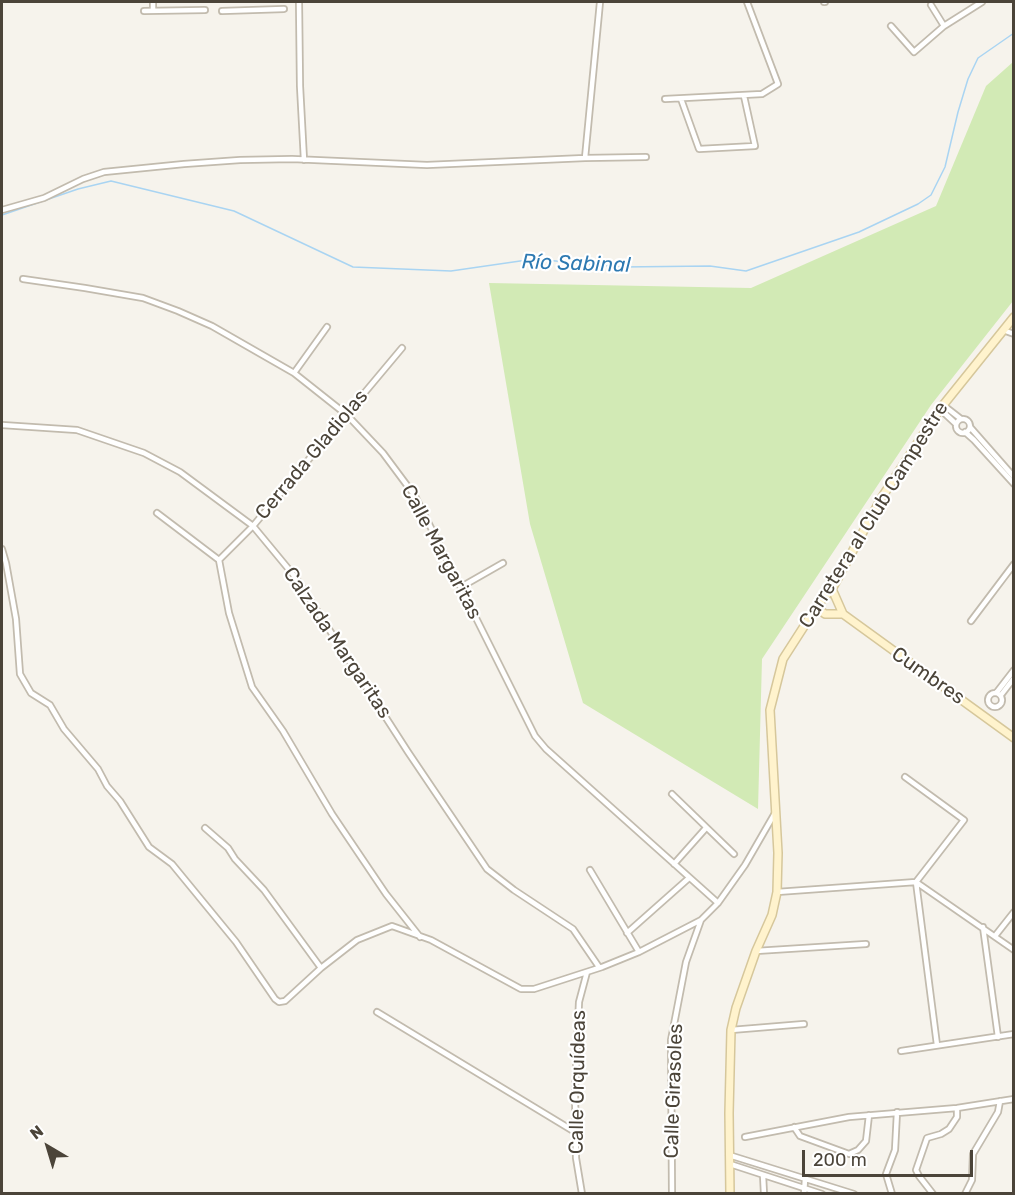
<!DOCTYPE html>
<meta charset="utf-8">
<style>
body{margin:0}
#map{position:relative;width:1015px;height:1195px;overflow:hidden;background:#f6f3ec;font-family:Rubik,sans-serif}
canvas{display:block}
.frame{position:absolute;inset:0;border:3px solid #4b4439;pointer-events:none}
.north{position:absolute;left:18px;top:1117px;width:60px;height:60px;-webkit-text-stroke:4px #fff;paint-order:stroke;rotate:322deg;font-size:16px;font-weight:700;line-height:24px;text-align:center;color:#4b4439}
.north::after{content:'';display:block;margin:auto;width:21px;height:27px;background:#4b4439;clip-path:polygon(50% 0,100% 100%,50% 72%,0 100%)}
.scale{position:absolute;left:802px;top:1150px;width:171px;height:27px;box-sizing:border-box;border:3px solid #4b4439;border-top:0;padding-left:8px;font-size:18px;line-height:21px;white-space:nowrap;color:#4b4439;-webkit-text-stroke:4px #fff;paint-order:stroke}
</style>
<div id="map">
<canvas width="1015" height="1195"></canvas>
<div class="frame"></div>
<div class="north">N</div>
<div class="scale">200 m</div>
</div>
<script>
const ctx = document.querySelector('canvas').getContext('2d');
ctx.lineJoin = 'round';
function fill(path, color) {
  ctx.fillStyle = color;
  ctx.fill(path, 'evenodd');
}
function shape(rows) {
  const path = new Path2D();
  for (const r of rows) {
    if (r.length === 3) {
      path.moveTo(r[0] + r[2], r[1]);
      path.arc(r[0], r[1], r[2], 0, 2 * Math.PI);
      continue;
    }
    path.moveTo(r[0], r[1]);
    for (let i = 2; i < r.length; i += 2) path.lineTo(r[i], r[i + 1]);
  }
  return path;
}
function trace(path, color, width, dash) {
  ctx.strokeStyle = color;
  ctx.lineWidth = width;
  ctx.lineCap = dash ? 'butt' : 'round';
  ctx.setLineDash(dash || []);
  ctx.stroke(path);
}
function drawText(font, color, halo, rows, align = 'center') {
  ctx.font = font + ' Rubik,sans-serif';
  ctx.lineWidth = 4.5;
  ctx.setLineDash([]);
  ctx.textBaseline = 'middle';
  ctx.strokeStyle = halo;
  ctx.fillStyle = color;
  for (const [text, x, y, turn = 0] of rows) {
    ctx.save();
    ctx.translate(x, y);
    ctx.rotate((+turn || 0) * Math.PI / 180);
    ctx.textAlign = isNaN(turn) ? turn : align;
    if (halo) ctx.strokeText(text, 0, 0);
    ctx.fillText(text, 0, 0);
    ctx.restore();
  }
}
fill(shape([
 [1013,62,1013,301,931,405,762,659,758,809,583,703,530,524,489,283,751,288,936,206,986,86]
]), '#d2eab5');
trace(shape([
 [2,215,78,189,111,181,234,211,353,267,451,271,534,259,621,267,710,266,746,271,859,232,918,204,931,195,945,167,958,112,968,79,978,58,1014,33]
]), '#a9d4f2', 1.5);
const street = shape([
 [153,2,153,11],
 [299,2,300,86,304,160],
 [824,2,825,2],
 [931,5,944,26],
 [144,11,205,10],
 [222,11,284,9],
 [891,26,914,52,944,26,982,2],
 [665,99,762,94,778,84,747,2],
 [681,99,699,149,755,146,744,96],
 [585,158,600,2],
 [2,210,44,198,83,179,104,172,184,164,240,160,292,159,427,165,585,158,646,157],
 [23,279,85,288,143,298,178,311,212,326,294,373,347,415,383,453,415,496,535,736,546,749,718,903],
 [1003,330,1014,334],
 [294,373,327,327],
 [943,405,961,419],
 [940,409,956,424],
 [963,426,7],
 [2,425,77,430,144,453,180,472,253,526,296,578,408,752,487,869,514,890,573,929,599,967],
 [970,427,1014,477],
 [965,432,974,440,1014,484],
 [157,513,219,560,229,613,252,687,283,731,332,814,386,894,420,937],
 [2,549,6,563,16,619,20,674,31,693,50,705,64,729,98,769,107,786,120,801,149,847,172,864,236,942,275,999,279,1002,285,1001,321,968,357,940,392,926,431,940,521,989,534,989,602,967,639,952,701,920,718,903,745,865,775,813],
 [219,560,253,526,402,348],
 [461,587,503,563],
 [971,621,1014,564],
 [997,692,1014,670],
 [995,700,7],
 [1001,695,1014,678],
 [905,777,964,820,916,882,937,1045],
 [672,794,734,854],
 [205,828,228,848,235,859,264,890,321,968],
 [674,864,706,828],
 [590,870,639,952],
 [777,892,916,882,1014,950],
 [983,927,998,1037],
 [627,933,689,878],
 [995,936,1014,912],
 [756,951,866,944],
 [377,1012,575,1132],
 [731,1030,804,1024],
 [901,1051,1014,1034],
 [794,1127,800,1136,849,1154,858,1150,866,1141,869,1115],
 [745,1137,849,1117,957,1108,1014,1099],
 [729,1155,854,1194],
 [730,1164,822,1194],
 [763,1175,764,1194],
 [582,1194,576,1158,575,1093,579,1002,587,972],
 [672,1194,671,1040,686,962,701,920],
 [804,1194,805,1179],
 [892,1194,886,1174,895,1150,897,1112],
 [933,1194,919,1176,916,1170,927,1138,941,1134,949,1129,957,1117,957,1108],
 [965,1194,972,1180,973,1154,998,1112,1000,1101]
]);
const secondary = shape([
 [832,589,843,614,1014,738],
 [819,603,821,611,825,614,843,614],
 [730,1194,729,1113,731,1030,736,1008,756,951,772,915,777,892,778,853,770,710,783,659,819,603,832,589,882,497,940,409,1014,317]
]);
trace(street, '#c2bbae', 8);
trace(secondary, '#d6c79b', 10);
trace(street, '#fff', 4.5);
trace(secondary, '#fff3cd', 7);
drawText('20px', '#4b4439', '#fff', [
 ["Cerrada Gladiolas",312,455,-50],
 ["Carretera al Club Campestre",874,515,-58],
 ["Calle Margaritas",441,552,62],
 ["Calzada Margaritas",337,643,56],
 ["Cumbres",928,676,35],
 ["Calle Orquídeas",578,1082,-89],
 ["Calle Girasoles",674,1091,-88]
]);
drawText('italic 21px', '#2e7ab2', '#fff', [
 ["Río Sabinal",576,264,2]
]);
</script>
